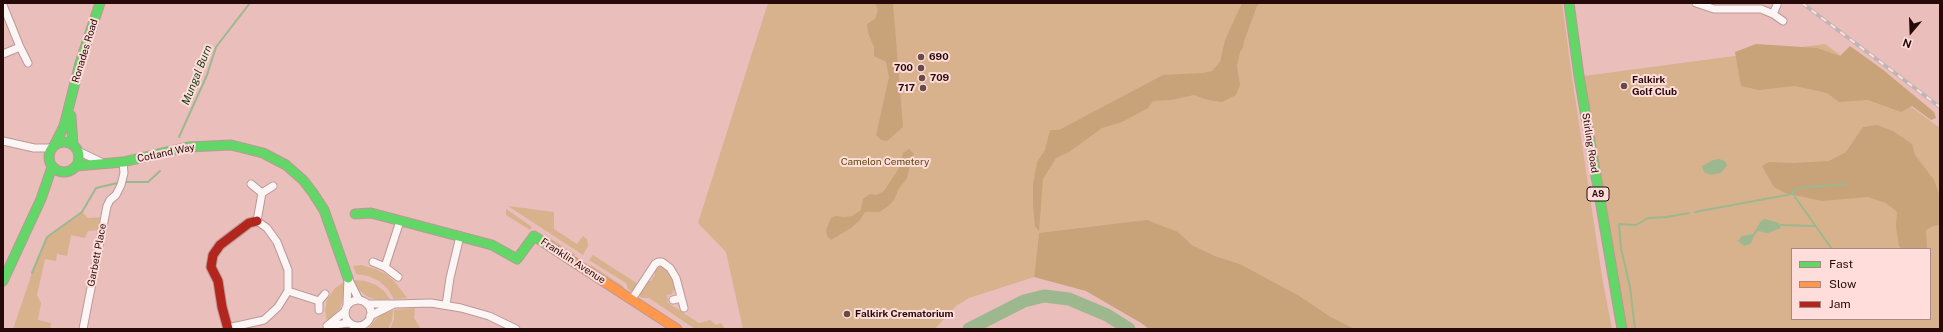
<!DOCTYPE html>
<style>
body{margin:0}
#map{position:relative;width:1943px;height:332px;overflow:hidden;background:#e9bebb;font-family:"Public Sans",sans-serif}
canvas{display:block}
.frame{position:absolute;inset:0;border:4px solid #260a09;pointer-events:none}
.legend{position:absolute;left:1791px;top:248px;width:140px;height:72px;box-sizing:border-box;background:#ffddda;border:1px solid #a88986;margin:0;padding:5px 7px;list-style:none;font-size:12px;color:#260a09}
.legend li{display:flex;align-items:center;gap:8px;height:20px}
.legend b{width:20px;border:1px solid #a88986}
.north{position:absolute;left:1891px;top:12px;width:40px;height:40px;-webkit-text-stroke:3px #ffddda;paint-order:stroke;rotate:199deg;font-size:11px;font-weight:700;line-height:16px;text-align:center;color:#260a09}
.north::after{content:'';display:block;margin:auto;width:14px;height:18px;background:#260a09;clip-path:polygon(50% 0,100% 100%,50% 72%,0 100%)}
</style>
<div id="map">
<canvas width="1943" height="332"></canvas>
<div class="frame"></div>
<ul class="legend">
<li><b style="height:5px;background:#63d668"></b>Fast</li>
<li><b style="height:5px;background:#ff974d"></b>Slow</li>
<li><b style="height:5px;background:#b3261e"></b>Jam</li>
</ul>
<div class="north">N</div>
</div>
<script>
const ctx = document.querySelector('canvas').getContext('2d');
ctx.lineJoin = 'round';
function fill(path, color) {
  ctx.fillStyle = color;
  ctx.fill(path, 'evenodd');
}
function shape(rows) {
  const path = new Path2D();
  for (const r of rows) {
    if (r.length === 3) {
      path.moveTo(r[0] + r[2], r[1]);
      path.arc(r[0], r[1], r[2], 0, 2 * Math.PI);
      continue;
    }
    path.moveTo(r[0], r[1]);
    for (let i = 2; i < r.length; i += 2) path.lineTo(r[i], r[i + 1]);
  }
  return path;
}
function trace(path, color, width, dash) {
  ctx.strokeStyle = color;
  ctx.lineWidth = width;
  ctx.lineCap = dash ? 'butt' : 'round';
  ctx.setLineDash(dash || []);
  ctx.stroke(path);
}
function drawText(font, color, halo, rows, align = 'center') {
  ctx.font = font + ' "Public Sans",sans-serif';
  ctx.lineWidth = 4;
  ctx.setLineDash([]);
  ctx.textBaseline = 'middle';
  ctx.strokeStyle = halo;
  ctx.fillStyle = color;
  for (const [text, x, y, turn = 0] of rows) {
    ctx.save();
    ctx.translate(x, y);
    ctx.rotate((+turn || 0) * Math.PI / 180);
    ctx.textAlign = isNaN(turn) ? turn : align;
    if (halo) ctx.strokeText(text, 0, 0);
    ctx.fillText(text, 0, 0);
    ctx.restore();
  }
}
fill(shape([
 [768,3,1562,3,1572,77,1602,277,1612,329,1355,329,1331,317,1298,295,1240,264,1215,256,1192,245,1178,232,1039,233,1034,277,969,298,956,306,935,329,743,329,726,252,698,223],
 [1825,44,1940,128,1940,329,1627,329,1584,76],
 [1792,249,1930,249,1930,319,1792,319],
 [508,206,554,212,554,229,577,244,583,236,587,239,588,246,583,255],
 [506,209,532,227,530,230,506,215],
 [82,212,88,218,105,217,103,230,88,231,85,238,71,235,67,256,57,254,56,261,45,259,37,295,41,303,38,320,51,323,50,329,13,329,32,273,47,237],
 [545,235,575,254,573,257,544,237],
 [593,255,638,284,632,292,628,289,626,283,589,260],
 [361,265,375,269,386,274,395,282,407,298,394,299,388,289,379,281,368,276,356,274,353,266],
 [591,265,623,286,625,291,589,267],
 [662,266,672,277,675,288,672,294,667,295,668,303,699,323,710,320,716,325,721,323,725,329,695,329,649,298,642,298,638,295,647,281,651,281,655,275,655,269],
 [353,280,365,281,376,285,384,291,390,299,379,300,368,297,359,290],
 [344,282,345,291,340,309,327,321,325,311,327,300,335,288],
 [415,308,414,318,421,329,390,329,394,320,394,310],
 [393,310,392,321,388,329,368,329,380,315]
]), '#d7b28d');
fill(shape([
 [875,3,893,3,903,127,887,141,881,140,876,135,889,77,886,62,874,56,874,47,868,33,867,24,875,19,878,10],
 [1242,3,1260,3,1257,6,1244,41,1243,48,1240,52,1237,66,1240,85,1236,95,1222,102,1208,100,1194,95,1171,100,1153,101,1148,108,1122,122,1102,128,1069,152,1056,158,1043,179,1039,231,1035,226,1033,206,1033,185,1037,162,1045,150,1050,130,1059,130,1163,75,1203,73,1212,71,1220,62,1225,40],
 [1756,44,1817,48,1840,56,1850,46,1882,69,1934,112,1936,118,1931,120,1912,106,1901,112,1868,100,1839,102,1827,93,1795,86,1759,90,1741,86,1735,52],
 [1877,125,1893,131,1912,144,1915,155,1934,180,1940,197,1940,225,1933,226,1926,230,1927,249,1902,249,1899,246,1896,227,1897,212,1886,203,1868,197,1822,201,1785,193,1774,187,1762,166,1769,162,1793,163,1829,161,1846,152,1863,127],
 [909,149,914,154,911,159,907,178,898,190,894,200,887,207,879,212,865,212,860,220,851,228,831,240,827,236,826,230,831,218,835,216,844,217,852,216,861,210,863,199,870,194,877,195,884,191,899,168,903,153],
 [1147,220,1178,232,1192,245,1215,256,1240,264,1298,295,1331,317,1355,329,1149,329,1141,323,1086,291,1034,277,1039,233]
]), '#c8a278');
fill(shape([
 [1719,159,1725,161,1727,165,1721,173,1711,175,1704,172,1702,166,1713,160],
 [1765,219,1779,223,1781,228,1768,233,1758,231,1754,236,1751,243,1747,245,1744,246,1738,241,1742,236,1753,234,1761,221]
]), '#9db88f');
trace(shape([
 [179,137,207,75,216,47,250,3],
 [1793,191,1798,188,1846,184],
 [1695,212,1792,194,1793,191,1795,197,1832,249],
 [1781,225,1815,226],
 [32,273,47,237,82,212,96,188,122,182,148,182,160,171],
 [1635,329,1630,287,1621,248,1619,224,1636,225,1648,218,1667,217,1689,213]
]), '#9db88f', 2);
trace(shape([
 [969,329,1024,301,1044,296,1069,299,1107,315,1129,329]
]), '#9db88f', 13);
const street = shape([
 [1696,3,1714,9,1761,9,1773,14,1783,21],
 [3,5,20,47,3,54],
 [1773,14,1777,5],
 [20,47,28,63],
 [3,141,34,148,51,148],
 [78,151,103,163],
 [251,184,262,193],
 [373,262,385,267,398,277],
 [385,267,400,221],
 [288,291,319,301],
 [632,299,655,264,658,262,662,262,670,268,676,278,684,308],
 [358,313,13],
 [673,300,681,298],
 [367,304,394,304,370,316],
 [394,304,431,303,461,308,489,316,516,329],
 [347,305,348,278,359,300],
 [446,305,450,278,460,236],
 [319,310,319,301,325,294],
 [344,312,327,326,349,323],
 [228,328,264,320,278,307,288,291,288,270,277,242,267,228,257,221,262,193,273,186],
 [83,329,107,206,110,200,116,195,121,185,124,173,123,162]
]);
const fast = shape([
 [1569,3,1579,76,1622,329],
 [71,116,73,145],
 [64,157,15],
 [55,144,64,126,80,63,100,3],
 [76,166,123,162,188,147,231,145,263,153,286,165,303,180,313,193,324,210,348,278],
 [355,214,371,213,492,245,517,259,534,236,575,263],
 [3,281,41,199,52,167]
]);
const slow = shape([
 [575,263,677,329]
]);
const jam = shape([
 [228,329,222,307,218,281,211,267,213,255,220,245,249,223,257,221]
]);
trace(street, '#ba9996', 9);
trace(fast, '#ba9996', 11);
trace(slow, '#ba9996', 11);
trace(jam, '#ba9996', 11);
trace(street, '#fcf5f5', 7);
trace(fast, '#63d668', 9);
trace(slow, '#ff974d', 9);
trace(jam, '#b3261e', 9);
const rail = shape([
 [1802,3,1940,107]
]);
trace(rail, '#bfb5b4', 3.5);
trace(rail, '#ffddda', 2, [6]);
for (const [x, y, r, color] of [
 [921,57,4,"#6a4947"],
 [921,68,4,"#6a4947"],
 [922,78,4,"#6a4947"],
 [1624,86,4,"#6a4947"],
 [923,88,4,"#6a4947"],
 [847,314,4,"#6a4947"]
]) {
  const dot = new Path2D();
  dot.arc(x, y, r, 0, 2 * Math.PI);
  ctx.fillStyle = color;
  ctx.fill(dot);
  trace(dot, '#ffddda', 1.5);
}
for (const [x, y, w] of [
 [1598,194,22]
]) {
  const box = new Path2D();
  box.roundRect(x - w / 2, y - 7, w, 14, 3);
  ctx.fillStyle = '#ffddda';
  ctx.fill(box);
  trace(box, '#260a09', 1);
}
drawText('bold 9px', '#260a09', null, [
 ["A9",1598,194]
]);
drawText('10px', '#260a09', '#ffddda', [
 ["Ronades Road",85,51,-73],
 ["Stirling Road",1590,143,81],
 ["Cotland Way",166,153,-12],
 ["Garbett Place",97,255,-79],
 ["Franklin Avenue",573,261,33]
]);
drawText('bold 10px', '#260a09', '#ffddda', [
 ["690",929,57],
 ["700",913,68,"right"],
 ["709",930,78],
 ["Falkirk",1632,80],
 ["Golf Club",1632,92],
 ["717",915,88,"right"],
 ["Falkirk Crematorium",855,314]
], 'left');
drawText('10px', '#5f470d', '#ffddda', [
 ["Camelon Cemetery",885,162]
]);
drawText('italic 11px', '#0f3812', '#ffddda', [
 ["Mungal Burn",197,75,-68]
]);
</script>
